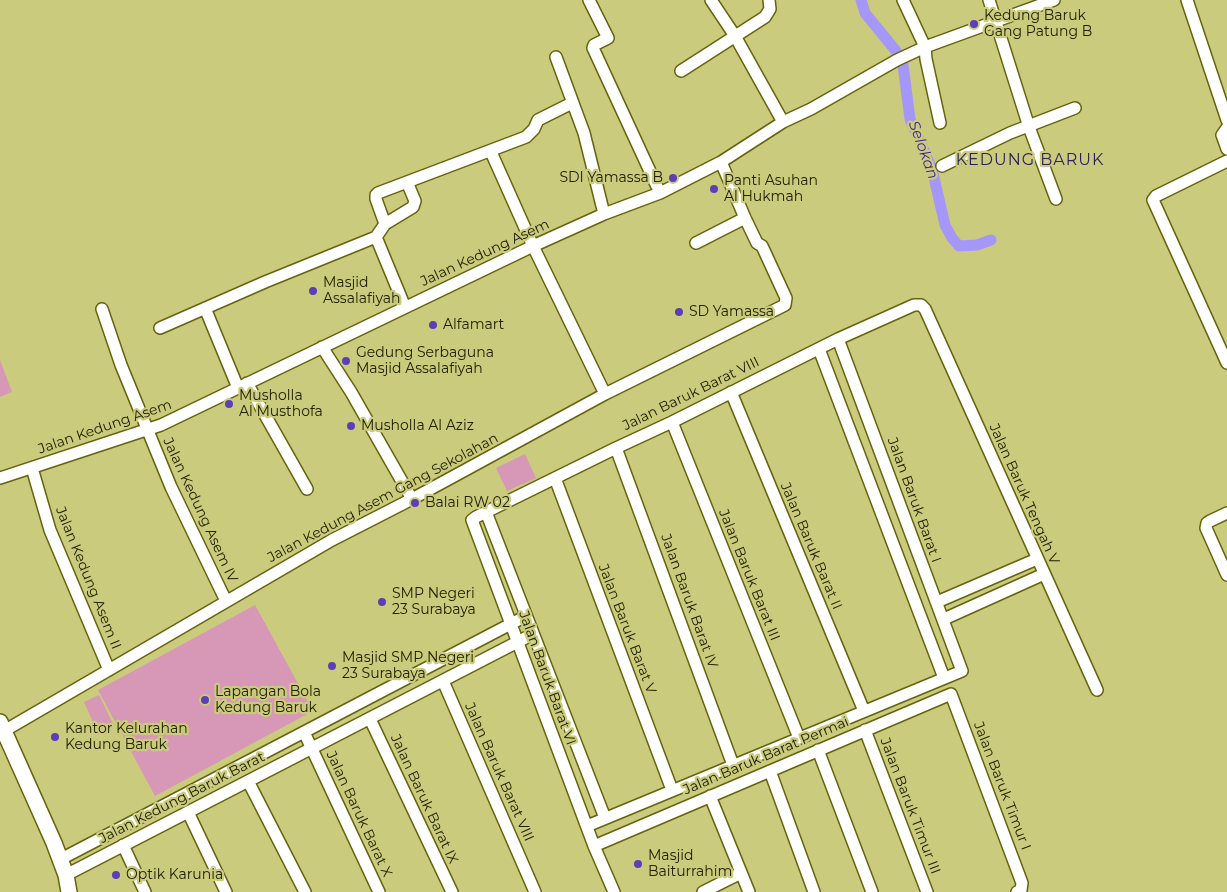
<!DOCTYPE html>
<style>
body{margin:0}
canvas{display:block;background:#cbcb7d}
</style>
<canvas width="1227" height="892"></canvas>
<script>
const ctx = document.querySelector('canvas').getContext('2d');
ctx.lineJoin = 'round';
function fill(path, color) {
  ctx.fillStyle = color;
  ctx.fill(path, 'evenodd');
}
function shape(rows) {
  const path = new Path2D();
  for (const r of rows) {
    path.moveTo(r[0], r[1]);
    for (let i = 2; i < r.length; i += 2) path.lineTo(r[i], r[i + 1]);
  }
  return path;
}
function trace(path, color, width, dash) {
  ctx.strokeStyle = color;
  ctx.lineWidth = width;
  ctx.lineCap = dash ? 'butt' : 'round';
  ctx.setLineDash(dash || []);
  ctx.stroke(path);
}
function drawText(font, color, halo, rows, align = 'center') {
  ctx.font = font + ' Montserrat,sans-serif';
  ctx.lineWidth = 4.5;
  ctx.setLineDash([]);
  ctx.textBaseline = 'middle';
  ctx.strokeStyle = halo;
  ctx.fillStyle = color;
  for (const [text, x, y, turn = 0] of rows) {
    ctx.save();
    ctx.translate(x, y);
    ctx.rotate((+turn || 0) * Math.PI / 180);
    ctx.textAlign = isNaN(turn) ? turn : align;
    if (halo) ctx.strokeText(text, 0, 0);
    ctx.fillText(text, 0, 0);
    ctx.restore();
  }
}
fill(shape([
 [0,360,12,392,0,397],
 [525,454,536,478,507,491,496,468],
 [255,605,313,711,155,796,98,690],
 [99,695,113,724,97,731,84,702]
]), '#d797b6');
trace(shape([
 [861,0,865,13,896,51,903,65,910,119,932,169,945,225,952,238,959,246,977,245,991,240]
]), '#a597f8', 11);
const minor = shape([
 [589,0,608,38,594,45,593,48,660,193],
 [711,0,735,36,783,122],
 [903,0,925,47,926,59,940,123],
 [989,0,1029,127,1056,199],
 [1187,0,1227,120],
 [556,57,584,133,604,214],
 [681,71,765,17,770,9,769,0],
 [1227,128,1222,135,1227,149],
 [491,152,533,246,605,394],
 [1227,161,1156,196,1153,200,1227,363],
 [942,166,1010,133,1075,108],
 [385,224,413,207,415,201,407,182],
 [376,237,385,224,376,199,376,195,378,193,526,137,534,129,538,120,572,103],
 [376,237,405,307],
 [696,243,745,218],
 [205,308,238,388],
 [102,309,121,365,171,487,226,601],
 [160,328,265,282,376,237],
 [322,347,351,392,412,499],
 [819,349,944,678],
 [247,383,307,489],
 [731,392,864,711],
 [672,422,799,738],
 [616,448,733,765],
 [32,468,50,530,109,670],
 [0,478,161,425,533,246,604,214,660,193,721,162,783,122,811,109,897,60,925,47,1054,0],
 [555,478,672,790],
 [486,512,605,818],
 [1227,513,1210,521,1207,523,1206,528,1227,575],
 [937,602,1037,559],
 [944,619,1044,574],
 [443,681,535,892],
 [370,719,452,892],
 [865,730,927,892],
 [4,731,332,540,412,499,605,394,785,305,786,298,762,246,757,243,745,218,721,162],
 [304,732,379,892],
 [818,750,872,892],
 [770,771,814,892],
 [248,781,305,892],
 [710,796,749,892],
 [188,812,226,892],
 [587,826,962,671,838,339],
 [123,845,145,892],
 [594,846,951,694,1022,883,1021,890,1017,892],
 [61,859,526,616],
 [66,875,533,634],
 [614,892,594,846,472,520,476,517,616,448,672,422,838,339,914,305,921,305,925,309,1097,690],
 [703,892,741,873]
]);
const tertiary = shape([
 [0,722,54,843,66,875,69,892]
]);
trace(minor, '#65640d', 14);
trace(tertiary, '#65640d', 18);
trace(minor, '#fff', 11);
trace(tertiary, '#fff', 15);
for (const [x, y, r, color] of [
 [974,24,5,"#5c3fb7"],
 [673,178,5,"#5c3fb7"],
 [714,189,5,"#5c3fb7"],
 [313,291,5,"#5c3fb7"],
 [679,312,5,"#5c3fb7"],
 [433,325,5,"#5c3fb7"],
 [346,361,5,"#5c3fb7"],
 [229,404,5,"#5c3fb7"],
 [351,426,5,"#5c3fb7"],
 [415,503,5,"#5c3fb7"],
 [382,602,5,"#5c3fb7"],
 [332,666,5,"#5c3fb7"],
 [205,700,5,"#5c3fb7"],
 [55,737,5,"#5c3fb7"],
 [638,864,5,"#5c3fb7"],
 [116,875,5,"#5c3fb7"]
]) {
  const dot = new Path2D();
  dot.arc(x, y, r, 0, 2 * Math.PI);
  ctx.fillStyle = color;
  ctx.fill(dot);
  trace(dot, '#cbcb7d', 2);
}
drawText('14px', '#212101', '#cbcb7d', [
 ["Kedung Baruk",984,16],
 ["Gang Patung B",984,32],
 ["SDI Yamassa B",663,178,"right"],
 ["Panti Asuhan",724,181],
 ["Al Hukmah",724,197],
 ["Masjid",323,283],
 ["Assalafiyah",323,299],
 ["SD Yamassa",689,312],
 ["Alfamart",443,325],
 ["Gedung Serbaguna",356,353],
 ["Masjid Assalafiyah",356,369],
 ["Musholla",239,396],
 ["Al Musthofa",239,412],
 ["Musholla Al Aziz",361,426],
 ["Balai RW 02",425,503],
 ["SMP Negeri",392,594],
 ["23 Surabaya",392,610],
 ["Masjid SMP Negeri",342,658],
 ["23 Surabaya",342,674],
 ["Lapangan Bola",215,692],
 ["Kedung Baruk",215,708],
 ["Kantor Kelurahan",65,729],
 ["Kedung Baruk",65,745],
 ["Masjid",648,856],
 ["Baiturrahim",648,872],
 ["Optik Karunia",126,875]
], 'left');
drawText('14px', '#212101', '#cbcb7d', [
 ["Jalan Kedung Asem",485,253,-25],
 ["Jalan Baruk Barat VIII",691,394,-26],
 ["Jalan Kedung Asem",105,427,-19],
 ["Jalan Baruk Tengah V",1024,494,66],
 ["Jalan Kedung Asem Gang Sekolahan",383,498,-28],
 ["Jalan Baruk Barat I",914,500,70],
 ["Jalan Kedung Asem IV",200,510,65],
 ["Jalan Baruk Barat II",811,546,67],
 ["Jalan Baruk Barat III",749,575,68],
 ["Jalan Kedung Asem II",88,578,68],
 ["Jalan Baruk Barat IV",689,601,70],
 ["Jalan Baruk Barat V",627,629,69],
 ["Jalan Baruk Barat VI",547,678,70],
 ["Jalan Baruk Barat Permai",766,756,-23],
 ["Jalan Baruk Barat VIII",499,772,66],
 ["Jalan Baruk Timur I",1002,786,69],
 ["Jalan Kedung Baruk Barat",182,798,-27],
 ["Jalan Baruk Barat IX",424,799,65],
 ["Jalan Baruk Timur III",910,806,69],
 ["Jalan Baruk Barat X",359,814,65]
]);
drawText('italic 15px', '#432391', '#cbcb7d', [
 ["Selokan",923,150,70]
]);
ctx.letterSpacing = '1px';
drawText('16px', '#2c1f5a', '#cbcb7d', [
 ["KEDUNG BARUK",1030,160]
]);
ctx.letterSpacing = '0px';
</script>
